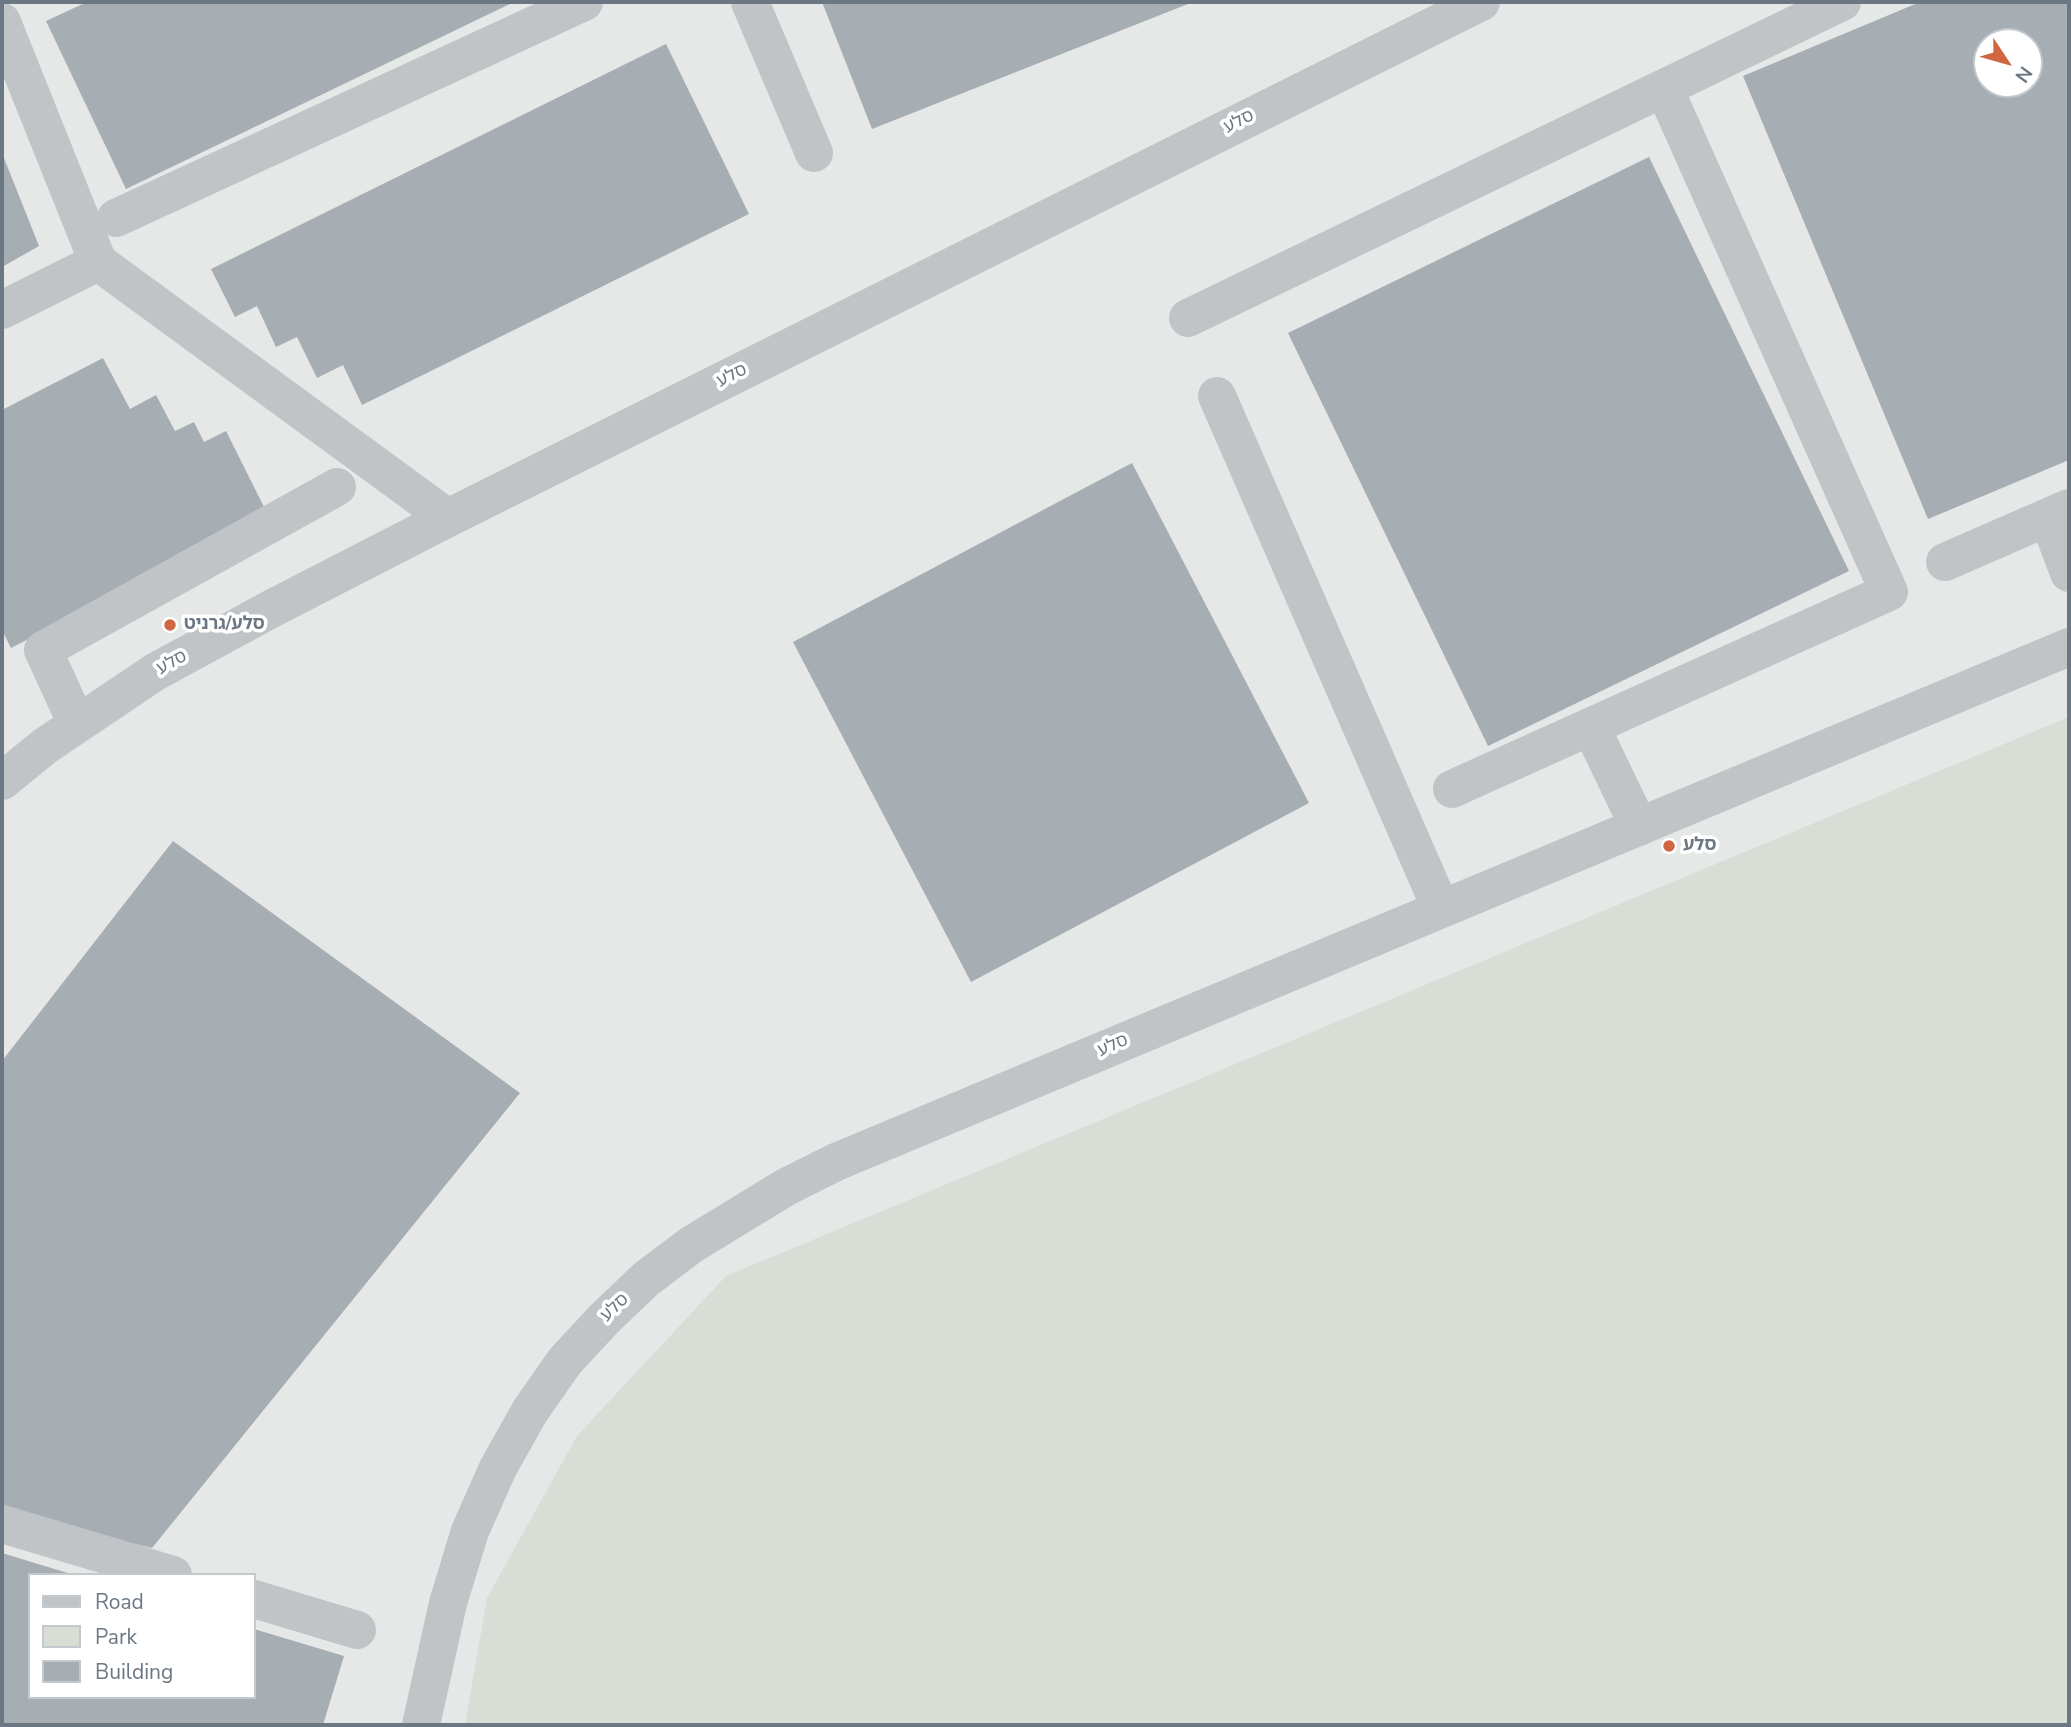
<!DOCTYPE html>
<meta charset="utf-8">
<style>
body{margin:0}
#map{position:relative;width:2071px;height:1727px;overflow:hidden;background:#f8f8f7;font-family:"Nunito Sans",sans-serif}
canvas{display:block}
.frame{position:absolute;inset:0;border:4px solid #6b7884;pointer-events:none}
.legend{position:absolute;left:28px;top:1573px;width:228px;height:126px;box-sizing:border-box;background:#fff;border:2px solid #c4c9ce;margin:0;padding:9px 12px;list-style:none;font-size:21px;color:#6b7884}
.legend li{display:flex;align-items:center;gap:14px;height:35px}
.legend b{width:35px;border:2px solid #c4c9ce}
.north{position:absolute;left:1973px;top:28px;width:70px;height:70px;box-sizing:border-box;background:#fff;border:2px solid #c4c9ce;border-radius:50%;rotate:126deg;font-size:19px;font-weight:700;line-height:28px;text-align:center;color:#6b7884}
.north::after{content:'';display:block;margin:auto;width:24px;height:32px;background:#cf6840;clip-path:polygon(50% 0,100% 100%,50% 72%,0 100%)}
</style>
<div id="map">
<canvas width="2071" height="1727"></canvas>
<div class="frame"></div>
<ul class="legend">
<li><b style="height:9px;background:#c0c4c7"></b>Road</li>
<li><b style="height:19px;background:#d8ddd6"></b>Park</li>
<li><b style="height:19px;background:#a6adb3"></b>Building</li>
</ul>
<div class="north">N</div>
</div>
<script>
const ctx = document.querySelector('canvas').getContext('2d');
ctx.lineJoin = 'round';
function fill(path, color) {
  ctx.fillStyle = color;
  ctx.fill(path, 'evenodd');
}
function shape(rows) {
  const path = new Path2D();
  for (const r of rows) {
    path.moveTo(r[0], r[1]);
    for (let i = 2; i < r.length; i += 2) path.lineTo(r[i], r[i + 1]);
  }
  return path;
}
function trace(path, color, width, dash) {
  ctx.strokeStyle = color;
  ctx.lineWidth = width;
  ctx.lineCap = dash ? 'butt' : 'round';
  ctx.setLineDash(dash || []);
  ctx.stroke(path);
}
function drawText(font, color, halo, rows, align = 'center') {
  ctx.font = font + ' "Nunito Sans","Noto Sans Hebrew",sans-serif';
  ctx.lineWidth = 7;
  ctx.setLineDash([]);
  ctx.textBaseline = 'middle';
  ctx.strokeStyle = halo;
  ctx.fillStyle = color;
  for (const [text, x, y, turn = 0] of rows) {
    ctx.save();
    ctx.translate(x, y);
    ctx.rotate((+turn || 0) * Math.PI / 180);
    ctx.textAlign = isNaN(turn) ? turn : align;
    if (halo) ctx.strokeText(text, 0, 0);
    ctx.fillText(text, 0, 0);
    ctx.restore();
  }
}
fill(shape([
 [2,2,2069,2,2069,1725,2,1725],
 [1987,42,2029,42,2029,84,1987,84],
 [30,1575,254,1575,254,1697,30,1697]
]), '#e6e7e7');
fill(shape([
 [2069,717,2069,1725,465,1725,487,1598,577,1436,726,1276]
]), '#d8ddd6');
fill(shape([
 [87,2,514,2,126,189,46,21],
 [822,2,1193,2,872,129],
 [1920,2,2069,2,2069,460,1928,519,1743,76],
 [1987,42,2029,42,2029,84,1987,84],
 [666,44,749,214,362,405,343,365,317,378,297,337,276,347,257,306,235,317,211,269],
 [2,153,39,246,2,267],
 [1649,157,1849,571,1488,746,1288,333],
 [103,358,130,409,156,395,175,431,194,422,204,442,226,431,268,515,11,648,2,630,2,410],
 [1132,463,1309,803,971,982,793,642],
 [173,841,520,1093,152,1548,2,1512,2,1061],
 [2,1553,71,1574,30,1575,30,1697,254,1697,254,1629,344,1656,323,1725,2,1725]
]), '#a6adb3');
trace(shape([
 [750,2,814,153],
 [2,22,98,262,448,518],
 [116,218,584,2],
 [2,310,98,262],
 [1188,318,1842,2],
 [1217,396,1441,909],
 [2048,517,2069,573],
 [1945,562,2069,508],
 [77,724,43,650,337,487],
 [1591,727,1639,827],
 [2,781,45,746,155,672,271,609,448,518,1481,2],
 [1452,789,1889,592,1664,88],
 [2,1524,173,1575],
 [254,1599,357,1630],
 [421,1725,448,1603,470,1531,498,1468,530,1411,565,1361,605,1318,646,1279,691,1245,786,1187,836,1162,2069,647]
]), '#c0c4c7', 38);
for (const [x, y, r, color] of [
 [170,625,7,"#cf6840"],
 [1669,846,7,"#cf6840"]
]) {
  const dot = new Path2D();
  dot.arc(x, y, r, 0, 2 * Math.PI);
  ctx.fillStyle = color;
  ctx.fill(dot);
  trace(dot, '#fff', 2.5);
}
drawText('18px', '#6b7884', '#fff', [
 ["סלע",1239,122,-27],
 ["סלע",732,376,-27],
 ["סלע",172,663,-29],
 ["סלע",1113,1046,-23],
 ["סלע",615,1308,-44]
]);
drawText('bold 18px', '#6b7884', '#fff', [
 ["סלע/גרניט",184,625],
 ["סלע",1683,846]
], 'left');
</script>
